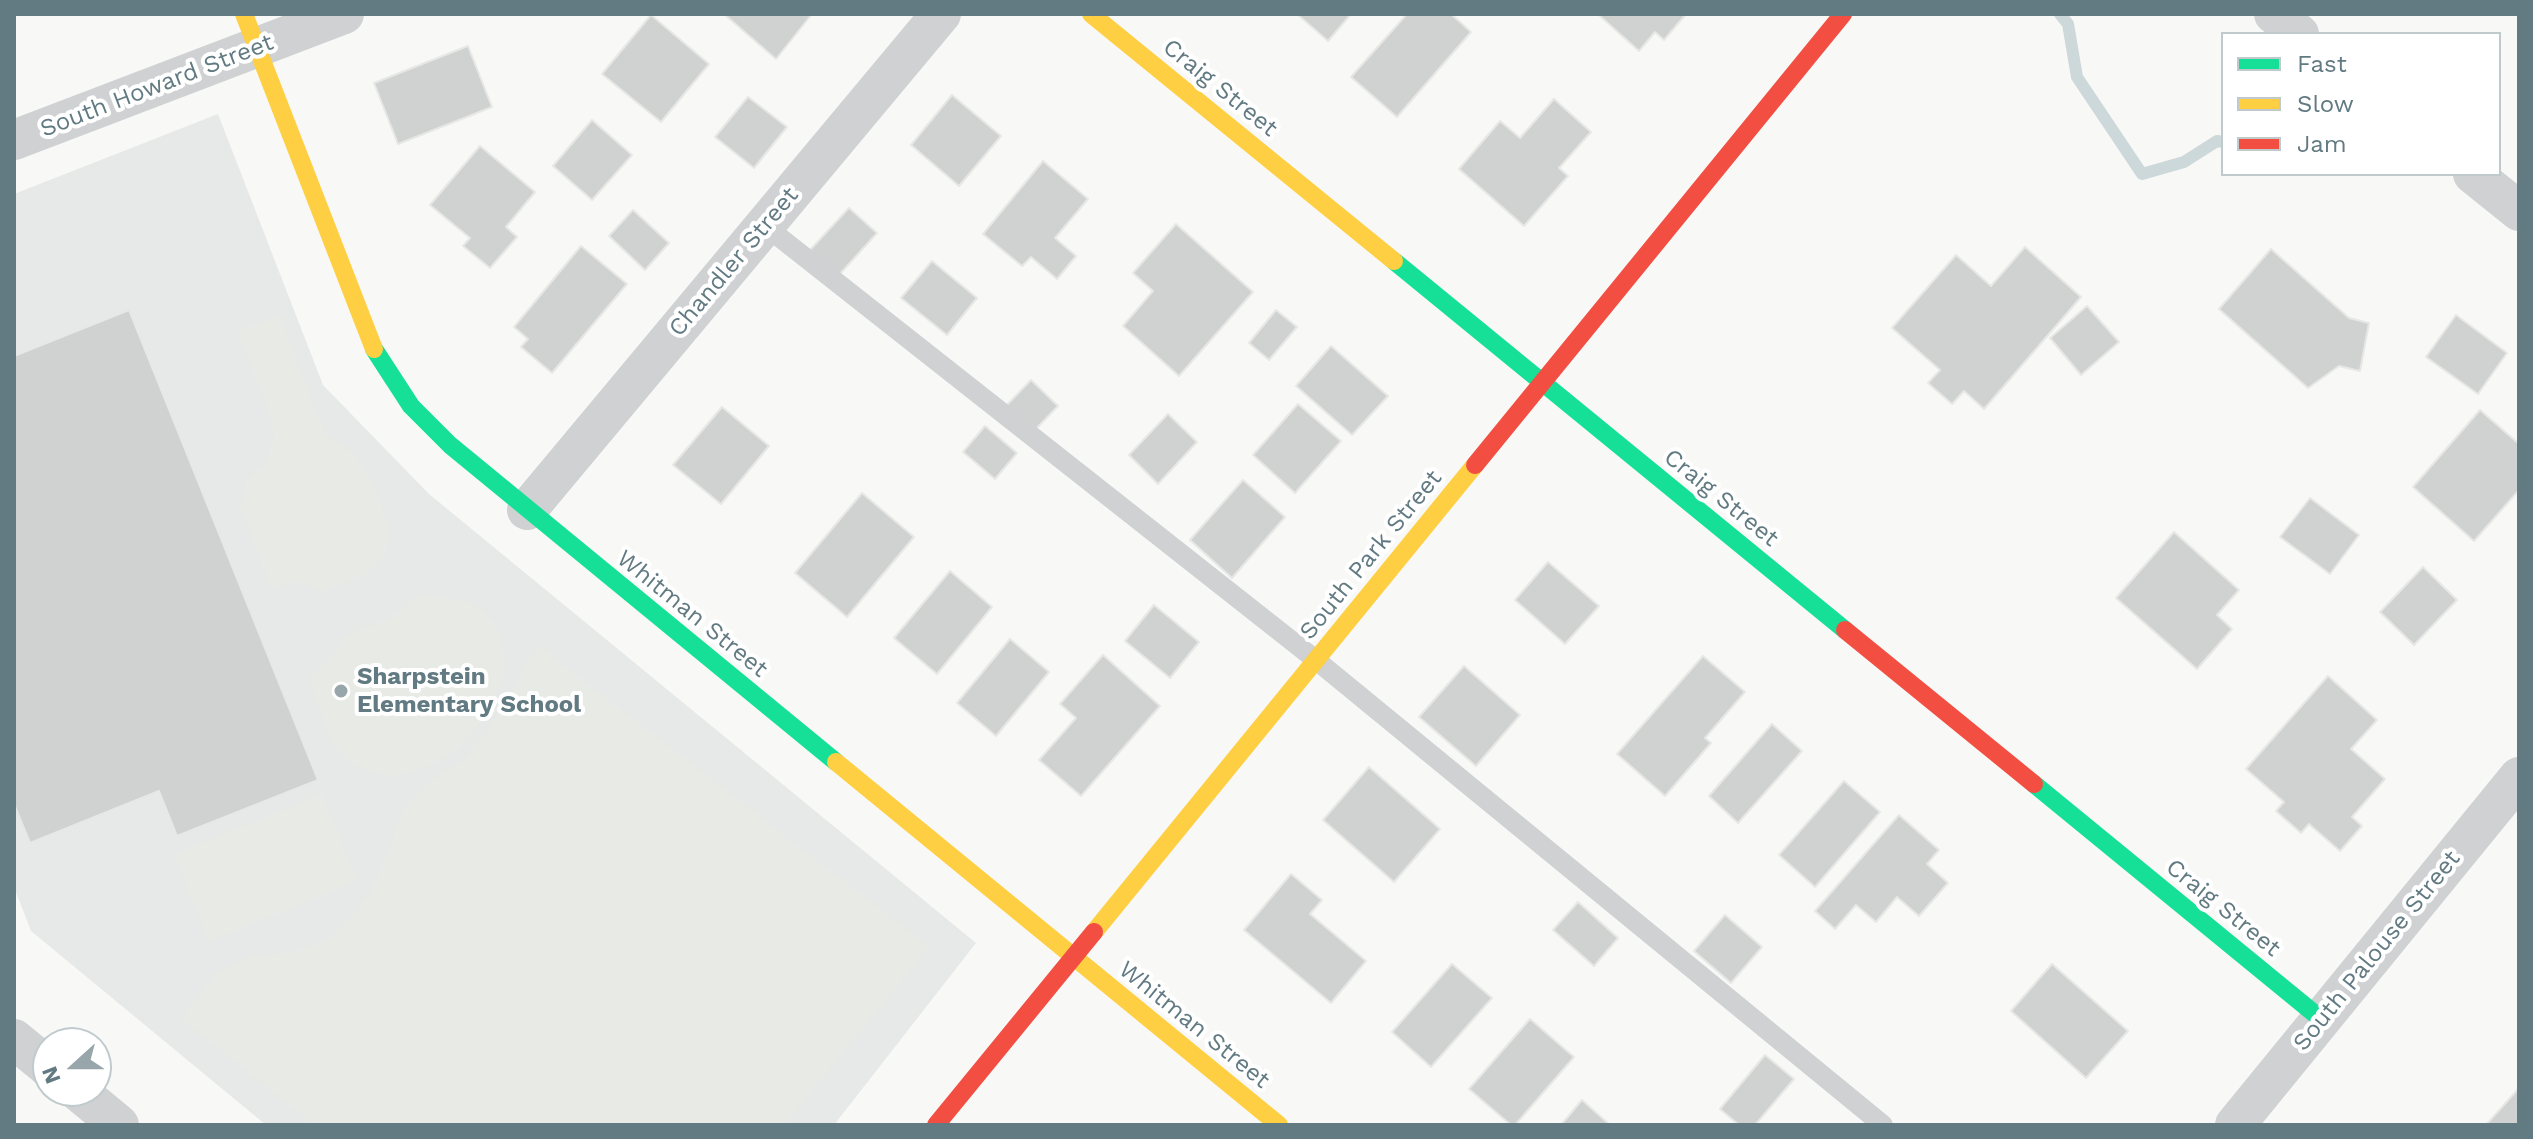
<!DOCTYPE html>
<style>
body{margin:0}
#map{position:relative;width:2533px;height:1139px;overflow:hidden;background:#f8f8f7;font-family:"Work Sans",sans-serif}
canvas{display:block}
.frame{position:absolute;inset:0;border:16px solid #627a82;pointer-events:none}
.legend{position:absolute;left:2221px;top:32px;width:280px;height:144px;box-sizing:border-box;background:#fff;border:2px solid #c0cacd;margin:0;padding:10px 14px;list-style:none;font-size:24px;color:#627a82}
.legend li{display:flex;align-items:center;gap:16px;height:40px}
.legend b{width:40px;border:2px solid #c0cacd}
.north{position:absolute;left:32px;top:1027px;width:80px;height:80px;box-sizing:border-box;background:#fff;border:2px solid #c0cacd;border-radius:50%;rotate:249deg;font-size:22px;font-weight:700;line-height:32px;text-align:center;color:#627a82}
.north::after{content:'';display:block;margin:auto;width:28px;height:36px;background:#96a6ab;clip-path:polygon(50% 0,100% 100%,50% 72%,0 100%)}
</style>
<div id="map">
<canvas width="2533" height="1139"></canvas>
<div class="frame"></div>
<ul class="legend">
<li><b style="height:10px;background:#16e098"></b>Fast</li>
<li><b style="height:10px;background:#ffcf43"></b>Slow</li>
<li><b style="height:10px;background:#f24e42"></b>Jam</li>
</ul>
<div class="north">N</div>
</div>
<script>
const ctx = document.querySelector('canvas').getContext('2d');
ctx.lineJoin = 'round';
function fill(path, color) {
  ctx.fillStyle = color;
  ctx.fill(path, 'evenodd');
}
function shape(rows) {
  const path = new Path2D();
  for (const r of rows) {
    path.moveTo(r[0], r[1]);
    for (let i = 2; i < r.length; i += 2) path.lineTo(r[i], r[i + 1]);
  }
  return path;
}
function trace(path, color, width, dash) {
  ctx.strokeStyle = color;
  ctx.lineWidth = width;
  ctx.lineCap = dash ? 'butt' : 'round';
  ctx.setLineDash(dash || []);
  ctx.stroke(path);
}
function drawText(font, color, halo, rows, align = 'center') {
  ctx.font = font + ' "Work Sans",sans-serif';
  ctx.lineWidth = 8;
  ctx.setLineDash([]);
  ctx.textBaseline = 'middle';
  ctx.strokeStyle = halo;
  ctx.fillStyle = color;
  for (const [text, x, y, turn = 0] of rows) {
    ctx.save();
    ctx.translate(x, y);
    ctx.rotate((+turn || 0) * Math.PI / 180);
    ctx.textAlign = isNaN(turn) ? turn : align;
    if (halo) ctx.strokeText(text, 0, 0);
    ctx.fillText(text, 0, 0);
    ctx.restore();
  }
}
fill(shape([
 [218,114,323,385,429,494,976,943,834,1125,266,1125,31,931,14,887,14,194]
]), '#e7e9e8');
fill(shape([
 [279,315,324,434,355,455,377,493,389,531,383,557,365,574,323,592,309,584,294,582,272,588,241,507,248,478,268,461,275,438,272,418,238,332],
 [420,594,473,604,493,621,502,646,504,673,490,710,459,748,427,767,392,777,357,767,331,741,309,677,336,654,344,638,391,618],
 [538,646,929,947,783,1125,315,1125,181,1018,218,973,251,956,292,953,331,938,369,896,391,848,402,812,423,787,465,759,492,725],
 [322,795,357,881,209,941,174,854]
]), '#e8ebe5');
trace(shape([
 [2060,14,2068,24,2077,77,2142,174,2184,162,2217,141,2223,142]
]), '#cdd8da', 12);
const building = shape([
 [724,14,812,14,776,59,724,14],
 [1297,14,1351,14,1328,41,1297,14],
 [1407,14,1451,14,1471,32,1397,117,1351,77,1407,14],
 [1602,14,1686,14,1664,40,1655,32,1639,51,1600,16,1602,14],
 [651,15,709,64,661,122,602,74,651,15],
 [468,46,492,107,398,144,374,83,468,46],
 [952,95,1001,136,959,186,911,145,952,95],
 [748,97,787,127,754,168,715,137,748,97],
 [1554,99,1591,132,1559,168,1568,176,1524,226,1459,169,1500,121,1520,138,1554,99],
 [592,120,632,155,592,200,553,166,592,120],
 [480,146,535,192,506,227,517,237,490,268,463,246,470,238,430,205,480,146],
 [1043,161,1088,199,1055,238,1076,256,1057,279,1031,257,1022,266,983,234,1043,161],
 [849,208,877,233,838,276,810,250,849,208],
 [633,210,669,243,645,270,609,236,633,210],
 [1176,224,1253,292,1179,376,1123,326,1153,291,1133,273,1176,224],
 [581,246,627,284,552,373,521,347,528,339,514,327,581,246],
 [2025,247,2081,297,1984,409,1964,391,1952,404,1928,383,1940,370,1892,328,1956,255,1991,286,2025,247],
 [2271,249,2349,318,2369,323,2360,371,2339,366,2308,388,2219,309,2271,249],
 [932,261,977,298,947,335,901,298,932,261],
 [2087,306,2119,342,2081,375,2050,338,2087,306],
 [129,310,318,780,177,836,159,791,30,843,14,804,14,356,129,310],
 [1276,310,1297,327,1269,360,1249,343,1276,310],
 [2456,315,2507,353,2478,394,2426,357,2456,315],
 [1331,346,1388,396,1352,435,1296,386,1331,346],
 [1031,380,1058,406,1032,433,1005,407,1031,380],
 [1298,404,1341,441,1295,493,1253,455,1298,404],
 [722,407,769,446,721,504,673,465,722,407],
 [2480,410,2519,444,2519,490,2474,541,2413,487,2480,410],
 [1168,414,1197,442,1158,484,1129,455,1168,414],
 [985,426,1017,453,995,479,963,452,985,426],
 [1243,480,1285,517,1232,578,1190,540,1243,480],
 [862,493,914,537,847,617,795,573,862,493],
 [2310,498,2359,535,2330,574,2280,537,2310,498],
 [2174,532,2239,590,2217,615,2232,629,2197,669,2116,598,2174,532],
 [1548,562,1599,606,1565,644,1515,600,1548,562],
 [2423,567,2457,600,2414,645,2380,612,2423,567],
 [950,571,992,607,937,674,894,638,950,571],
 [1154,605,1199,642,1170,678,1125,641,1154,605],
 [1010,639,1049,672,996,736,957,703,1010,639],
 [1103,655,1160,706,1081,796,1039,760,1076,718,1060,704,1103,655],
 [1703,656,1745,692,1705,738,1711,743,1665,796,1617,754,1703,656],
 [1464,666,1520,715,1476,766,1419,717,1464,666],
 [2328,676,2377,720,2351,749,2385,779,2352,817,2362,826,2340,851,2309,824,2301,833,2276,811,2284,802,2246,769,2328,676],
 [1772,724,1802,751,1738,823,1709,796,1772,724],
 [1369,767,1440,829,1394,882,1323,820,1369,767],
 [1844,781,1880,812,1815,887,1779,855,1844,781],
 [1899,815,1939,850,1927,864,1948,883,1919,916,1897,897,1876,922,1856,905,1835,929,1815,911,1899,815],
 [1291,874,1322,900,1310,914,1366,961,1331,1003,1244,930,1291,874],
 [1578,902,1618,938,1594,966,1553,930,1578,902],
 [1725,915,1762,947,1731,983,1694,951,1725,915],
 [1452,964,1492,998,1431,1067,1392,1032,1452,964],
 [2052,964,2128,1031,2086,1078,2011,1011,2052,964],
 [1530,1019,1574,1057,1515,1125,1511,1125,1469,1089,1530,1019],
 [1765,1055,1794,1079,1755,1125,1739,1125,1720,1109,1765,1055],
 [2519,1088,2519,1125,2486,1125,2519,1088],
 [1582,1100,1610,1125,1561,1125,1582,1100]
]);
fill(building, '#d0d2d2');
trace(building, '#e7e7e6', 2);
trace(shape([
 [764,225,1316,660,1883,1125]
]), '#cfd1d2', 20);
trace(shape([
 [2274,14,2299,34],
 [14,140,344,14],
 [2473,174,2519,211],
 [527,510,941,14],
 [14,1039,48,1067],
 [78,1091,119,1125],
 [2235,1125,2519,777]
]), '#cfd1d2', 40);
trace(shape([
 [1394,261,1845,630],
 [374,349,411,406,450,445,836,762],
 [2034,784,2321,1019]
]), '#16e098', 18);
trace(shape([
 [244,14,374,349],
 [1091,14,1394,261],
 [836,762,1279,1125],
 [1094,932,1475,465]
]), '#ffcf43', 18);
trace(shape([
 [1475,465,1843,14],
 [1845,630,2034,784],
 [936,1125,1094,932]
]), '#f24e42', 18);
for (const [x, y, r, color] of [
 [341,691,8,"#96a6ab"]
]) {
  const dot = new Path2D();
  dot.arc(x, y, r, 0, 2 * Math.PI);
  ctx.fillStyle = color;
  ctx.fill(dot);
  trace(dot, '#fff', 3);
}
drawText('24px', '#627a82', '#fff', [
 ["South Howard Street",157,86,-21],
 ["Craig Street",1220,88,39],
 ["Chandler Street",734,262,-50],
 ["Craig Street",1721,498,39],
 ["South Park Street",1371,555,-51],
 ["Whitman Street",692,614,39],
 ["Craig Street",2223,908,39],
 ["South Palouse Street",2377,951,-51],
 ["Whitman Street",1194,1025,39]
]);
drawText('bold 24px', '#627a82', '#fff', [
 ["Sharpstein",357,677],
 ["Elementary School",357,705]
], 'left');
</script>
